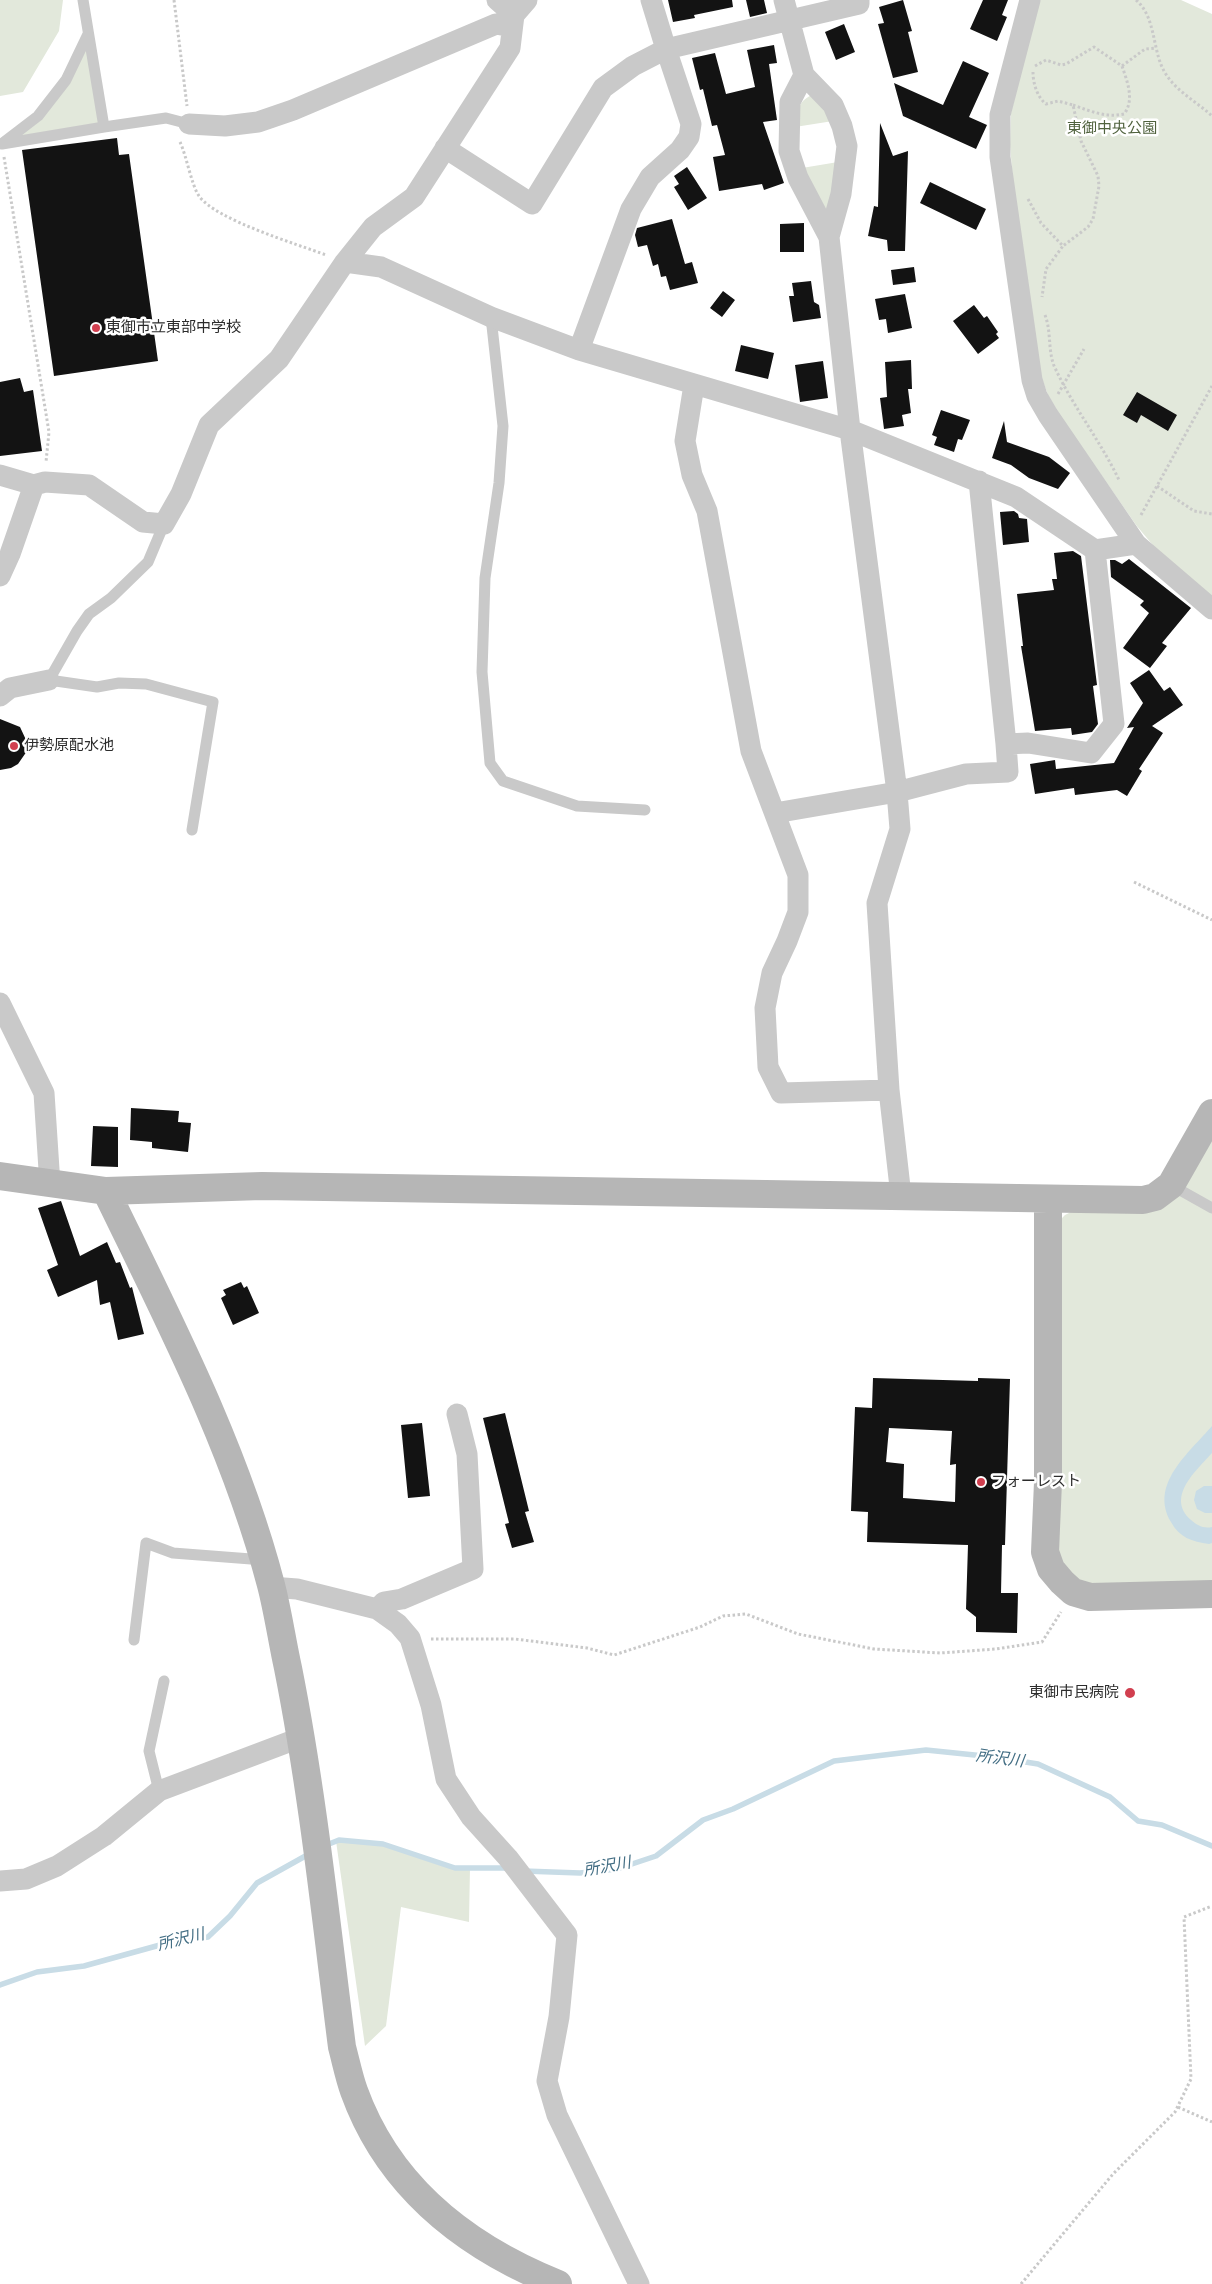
<!DOCTYPE html>
<meta charset="utf-8">
<style>
body{margin:0}
canvas{display:block;background:#fff}
</style>
<canvas width="1212" height="2284"></canvas>
<script>
const ctx = document.querySelector('canvas').getContext('2d');
ctx.lineJoin = 'round';
function paint(path, color) { ctx.fillStyle = color; ctx.fill(path, 'evenodd'); }
function strokePath(path, color, width, dash) { ctx.strokeStyle = color; ctx.lineWidth = width; ctx.lineCap = dash ? 'butt' : 'round'; ctx.setLineDash(dash || []); ctx.stroke(path); }
function drawText(font, color, halo, rows, align = 'center') {
  ctx.font = font + ' Karla,"Noto Sans JP",sans-serif'; ctx.lineWidth = 5; ctx.setLineDash([]); ctx.textBaseline = 'middle'; ctx.strokeStyle = halo; ctx.fillStyle = color; for (const [text, x, y, turn = 0] of rows) {
    ctx.save(); ctx.translate(x, y); ctx.rotate((+turn || 0) * Math.PI / 180); ctx.textAlign = isNaN(turn) ? turn : align; if (halo) ctx.strokeText(text, 0, 0); ctx.fillText(text, 0, 0); ctx.restore();
  }
}
const green = new Path2D(`
 M0 0H63L59 31 23 92 0 96Z
 M1039 0H1181L1212 14V597L1162 556 1136 525 1061 417 1048 395 1041 376 1013 182 1010 145 1011 113Z
 M88 34 104 127 2 144 38 116Z
 M812 95 833 121 795 127C797 112 797 102 812 95Z
 M838 162 827 214 802 168Z
 M1212 1129V1585L1105 1588 1078 1581 1054 1551 1058 1222 1065 1215 1075 1210H1138Z
 M336 1841 383 1844 455 1868 470 1867 469 1922 401 1907 386 2026 365 2046Z`);
const water = new Path2D(`
 M1212 1426V1453C1197 1470 1165 1497 1191 1520 1197 1525 1203 1529 1212 1527V1543L1209 1544C1192 1542 1179 1537 1171 1522 1149 1484 1189 1453 1212 1426Z
 M1204 1486H1212V1513H1205L1197 1509 1194 1500 1196 1491Z`);
const stream = new Path2D(`
 M324 1846 339 1840 383 1844 455 1868H507
 M524 1871 580 1873 617 1869 656 1856 703 1820 733 1809 834 1761 926 1750 994 1757 1038 1764 1110 1797 1138 1821 1162 1825 1212 1846
 M0 1985 37 1972 84 1966 160 1945 208 1937 230 1916 257 1883 309 1854`);
const building = new Path2D(`
 M668 0H732L733 7 694 15 695 18 673 22Z
 M746 0H764L767 13 750 17Z
 M903 0 912 31 908 32 918 72 893 78 878 24 884 23 879 7Z
 M983 0H1008L1002 15 1007 17 997 41 970 29Z
 M844 24 855 52 836 60 825 32Z
 M774 45 777 63 769 64 777 120 763 122 784 183 764 190 762 184 719 191 713 157 725 155 717 125 712 126 703 89 700 90 692 58 715 53 726 94 755 87 747 50Z
 M963 61 989 73 969 117 987 125 976 149 903 116 894 83 943 105Z
 M880 123 893 156 908 151 905 251H888L887 240 868 236 874 206 878 207Z
 M117 138 119 155 129 154 158 361 54 376 22 150Z
 M687 167 707 198 688 210 674 187 679 184 674 176Z
 M930 182 986 209 976 230 920 203Z
 M672 219 685 264 692 262 698 283 670 290 666 276 661 277 658 264 653 266 647 245 638 247 635 235 637 228Z
 M804 223V252H780V224Z
 M914 267 916 282 893 285 891 270Z
 M811 281 814 302 819 305 821 318 793 322 789 296H794L792 283Z
 M723 291 735 300 722 317 710 308Z
 M905 294 912 328 888 333 886 319 879 320 875 299Z
 M974 305 984 318 987 316 998 332 996 334 999 338 978 354 953 321Z
 M741 345 774 353 768 379 735 371Z
 M911 360 912 389H908L911 413 902 415 904 426 884 429 880 398 887 397 885 362Z
 M823 361 828 398 800 402 795 365Z
 M20 378 24 392 33 390 42 451 0 456V382Z
 M1137 392 1177 415 1168 431 1141 415 1137 423 1123 415Z
 M941 410 970 420 962 440 958 439 954 452 934 445 937 437 932 435Z
 M1004 421 1007 442 1049 457 1070 473 1058 489 1029 478 1011 465 992 458Z
 M1014 511 1018 514 1019 518 1027 519 1029 542 1003 545 1000 512Z
 M1073 551 1081 556 1097 685 1093 686 1098 724 1092 732 1072 735 1071 728 1035 731 1021 646H1023L1017 594 1054 590 1052 579H1057L1054 553Z
 M1129 559 1191 608 1162 643 1167 646 1150 668 1123 648 1149 613 1140 605 1144 601 1111 577 1110 560H1115L1122 564Z
 M1149 670 1164 691 1170 687 1183 705 1152 726 1163 733 1139 769 1142 771 1127 796 1117 790 1075 795 1074 788 1035 794 1030 764 1055 760 1056 769 1114 763 1134 727 1127 728 1143 703 1130 683Z
 M0 719 20 727 27 742V751L18 764 11 768 0 770Z
 M131 1108 179 1111 178 1122 191 1123 188 1152 152 1148V1142L130 1140Z
 M93 1126 118 1127V1167L91 1166Z
 M61 1201 80 1256 107 1242 116 1263 120 1262 130 1288 132 1287 144 1334 118 1340 110 1302 100 1305 97 1280 58 1297 47 1270 58 1265 38 1208Z
 M241 1282 244 1288 247 1286 259 1313 233 1325 221 1298 226 1295 223 1290Z
 M873 1378 978 1381V1378L1010 1379 1005 1545H1002L1001 1593H1018L1017 1633 976 1632V1617L966 1609 968 1545 867 1542 868 1512 851 1511 855 1407 872 1408ZM889 1428 952 1431 950 1465 956 1464 955 1502 903 1498 904 1464 886 1462Z
 M505 1413 529 1511 525 1512 534 1542 512 1548 505 1524 509 1523 483 1418Z
 M422 1423 430 1496 408 1498 401 1425Z`);
const path = new Path2D(`
 M174 0 187 106
 M1136 0C1156 17 1152 49 1164 71 1175 91 1196 101 1212 116
 M1035 66 1046 60 1061 65 1066 64 1094 47 1122 66 1145 49 1156 48
 M1033 72C1033 83 1037 97 1046 104L1058 101 1073 105 1081 141 1098 176 1099 186 1093 219 1088 227 1063 246
 M1073 105C1090 111 1106 118 1124 114 1135 100 1127 81 1122 66
 M180 142C187 157 191 184 199 196 216 220 297 244 326 255
 M4 157 49 432 46 462
 M1028 199 1041 223 1063 246 1046 269 1042 297
 M1045 315C1052 333 1047 353 1056 370 1074 408 1101 442 1119 480
 M1058 394 1084 349
 M1157 486 1194 511 1212 514
 M1141 515 1212 386
 M1134 882 1212 920
 M431 1639H515L587 1648 614 1655 700 1627 723 1616 746 1614 798 1634 874 1649 940 1653 996 1649 1042 1642 1061 1612
 M1178 2107 1212 2122
 M1021 2284 1113 2174 1175 2112 1191 2079 1184 1917 1212 1906`);
const lane = new Path2D(`
 M104 127 166 118 189 124
 M3 143 38 116 66 80 88 34
 M2 144 104 127 83 0
 M491 317 503 426 499 483 485 578 482 672 490 763 503 781 577 806 645 810
 M164 524 148 562 111 598 89 614 77 631 49 680 97 687 119 683 146 684 213 702 192 830
 M1171 1185 1212 1208
 M134 1640 146 1543 173 1553 264 1560
 M159 1791 149 1751 164 1681`);
const street = new Path2D(`
 M497 0 514 15
 M651 0 666 49 859 4V0
 M784 0 804 75 833 105 842 126 847 146 841 194 829 237 850 430 897 792 966 774 1008 772 1006 744
 M1030 0 1000 115V157L1032 380 1037 396 1048 415 1136 544 1212 609
 M804 75 790 102 789 151 798 178 829 237
 M189 124 225 126 258 122 293 110 496 24 512 27
 M445 148 532 204 603 88 633 66 666 49 691 124 689 137 680 150 650 177 631 209 579 350
 M345 262 381 267 491 317 579 350 850 430 1016 497 1095 550 1136 544
 M694 385 685 441 692 475 707 511 751 751 798 875V912L787 941 772 973 765 1008 768 1067 781 1093 889 1090
 M0 475 34 485 45 482 89 485 143 522 164 524 181 494 209 425 279 359 345 262 373 227 414 197 510 48 514 15 527 0
 M979 481 1006 744 1028 743 1091 753 1114 724 1095 550
 M0 576 10 554 34 485
 M0 696 10 688 49 680
 M775 813 897 792 900 829 877 903 889 1090 901 1196
 M0 1003 44 1093 50 1185
 M271 1587 297 1589 377 1609 398 1624 410 1638 431 1705 446 1779 471 1817 508 1858 567 1935 559 2017 547 2081 557 2115 639 2284
 M377 1609 384 1602 402 1599 473 1569 467 1454 457 1414
 M0 1881 26 1879 57 1866 104 1836 159 1791 302 1737`);
const secondary = new Path2D(`
 M0 1176 106 1191 262 1186 1143 1200 1155 1197 1171 1185 1212 1113
 M106 1191C168 1319 235 1447 271 1585 278 1612 282 1641 288 1668 313 1794 326 1921 342 2047 346 2062 349 2077 354 2091 389 2188 466 2247 558 2284
 M1048 1200V1482L1045 1552 1051 1569 1062 1582 1073 1592 1090 1597 1212 1594`);
const markers = [
 [96,328,5,"#d13f4f"],
 [14,746,5,"#d13f4f"],
 [981,1482,5,"#d13f4f"],
 [1130,1693,6,"#d13f4f"]
];
const parkNames = [
 ["東御中央公園",1112,129]
];
const poiNames = [
 ["東御市立東部中学校",106,328],
 ["伊勢原配水池",24,746],
 ["フォーレスト",991,1482],
 ["東御市民病院",1119,1693,"right"]
];
const waterNames = [
 ["所沢川",1000,1759,7],
 ["所沢川",607,1867,-10],
 ["所沢川",181,1940,-14]
];
paint(green, '#e2e8db');
paint(water, '#c8dce6');
strokePath(stream, '#c8dce6', 5.5);
paint(building, '#131313');
strokePath(path, '#c9c9c9', 3, [2.5, 2.5]);
strokePath(lane, '#c9c9c9', 11);
strokePath(street, '#c9c9c9', 21);
strokePath(secondary, '#b6b6b6', 28);
for (const [x, y, r, color] of markers) { const dot = new Path2D(); dot.arc(x, y, r, 0, 2 * Math.PI); ctx.fillStyle = color; ctx.fill(dot); strokePath(dot, '#fff', 2); }
drawText('15px', '#50623e', '#fff', parkNames);
drawText('15px', '#2c2c2c', '#fff', poiNames, 'left');
drawText('italic 16px', '#436e84', '#fff', waterNames);
</script>
